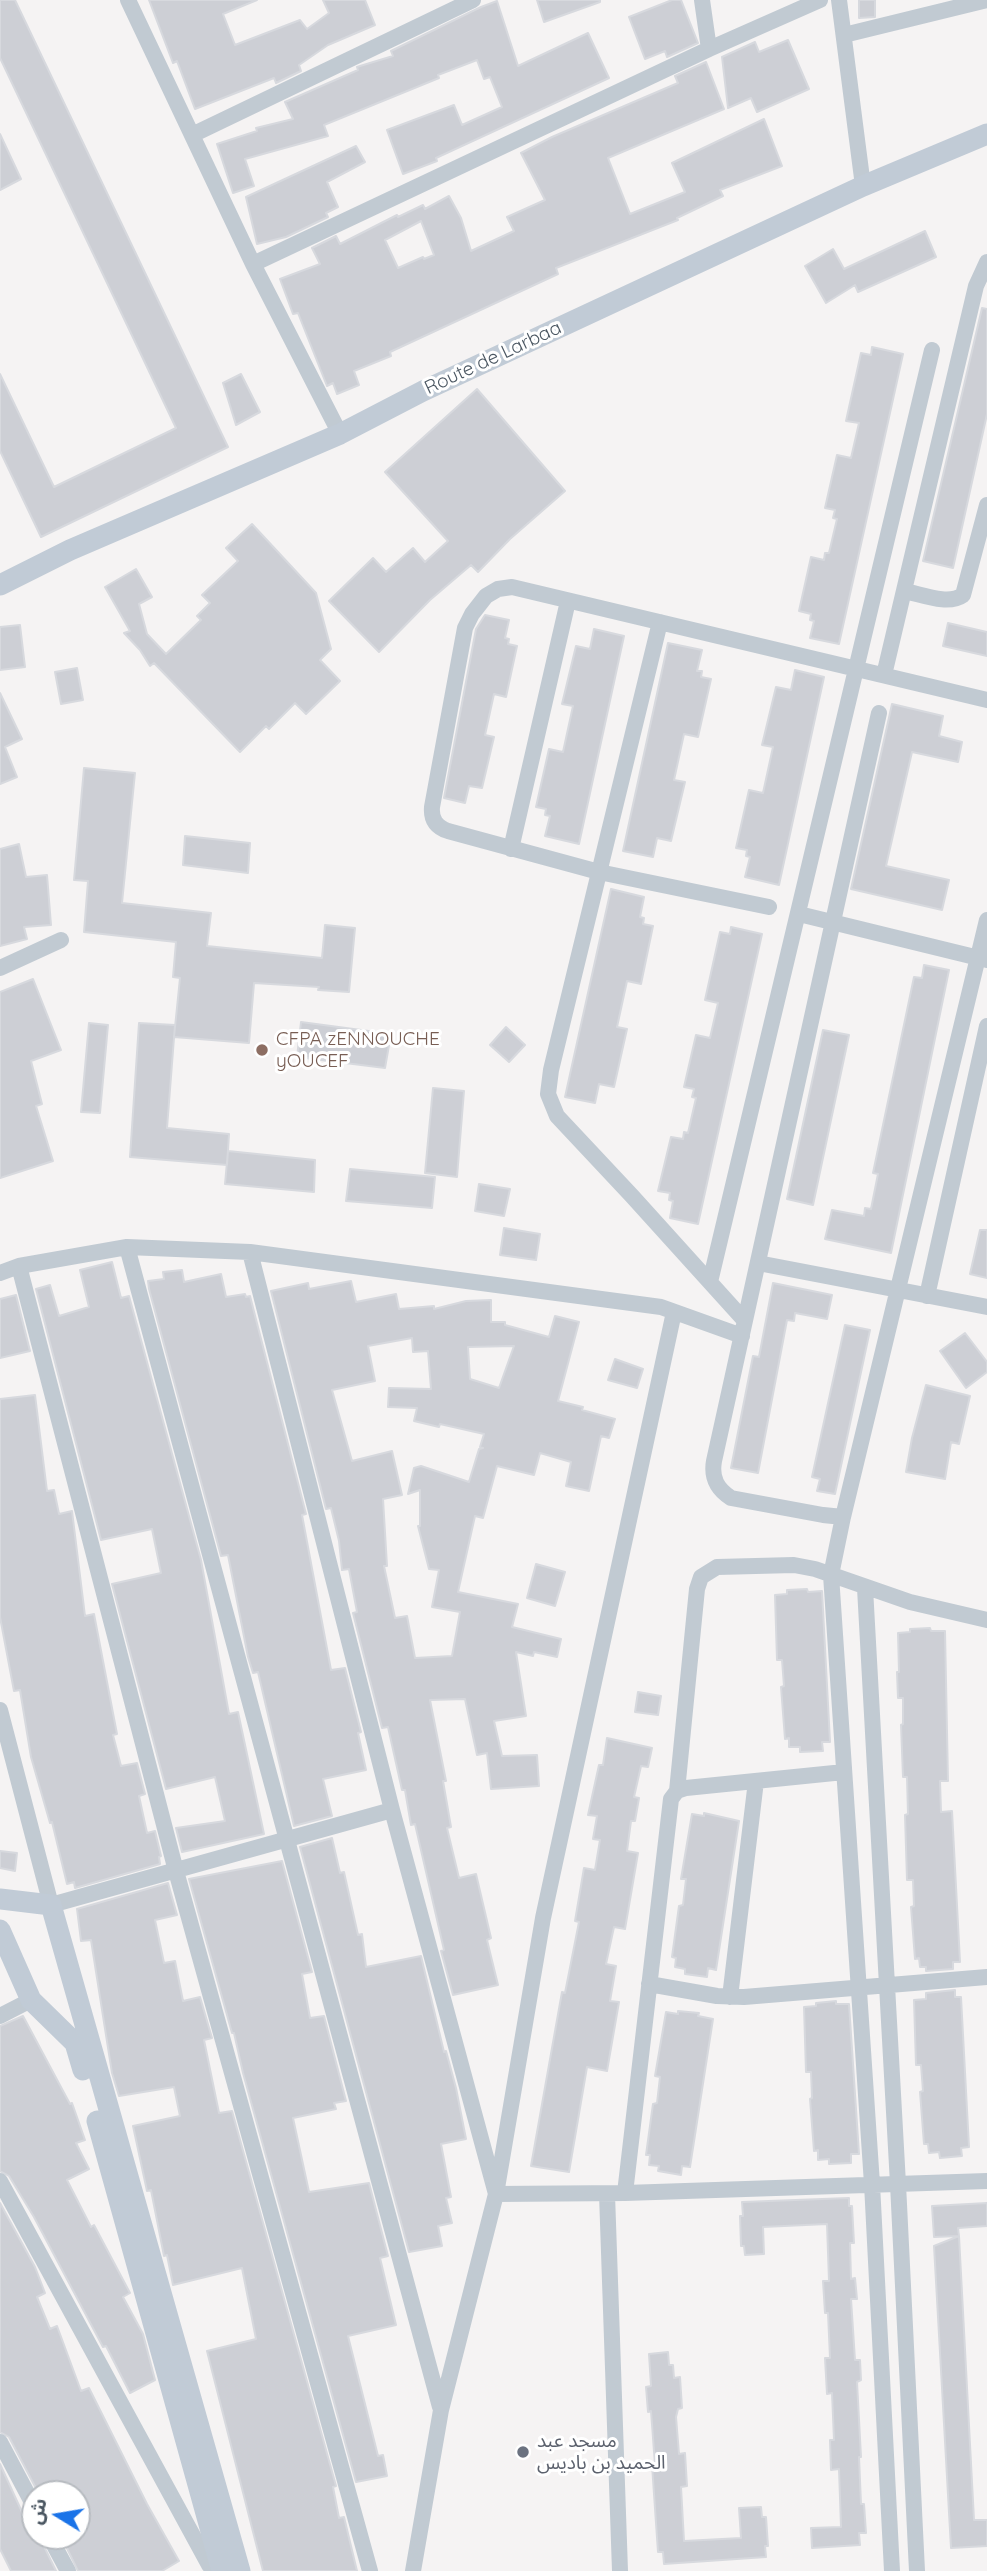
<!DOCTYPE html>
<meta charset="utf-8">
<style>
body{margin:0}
#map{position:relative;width:987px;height:2571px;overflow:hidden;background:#f5f3f3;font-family:Quicksand,"Noto Sans Arabic",sans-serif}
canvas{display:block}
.north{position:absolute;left:21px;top:2480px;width:70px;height:70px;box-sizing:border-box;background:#fff;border:2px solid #b7bbc0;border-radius:50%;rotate:281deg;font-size:19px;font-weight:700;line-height:28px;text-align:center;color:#4a5661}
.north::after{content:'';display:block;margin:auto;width:24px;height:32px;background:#1a73e8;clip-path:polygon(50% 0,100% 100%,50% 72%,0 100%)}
</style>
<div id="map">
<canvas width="987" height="2571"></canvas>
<div class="north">ش</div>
</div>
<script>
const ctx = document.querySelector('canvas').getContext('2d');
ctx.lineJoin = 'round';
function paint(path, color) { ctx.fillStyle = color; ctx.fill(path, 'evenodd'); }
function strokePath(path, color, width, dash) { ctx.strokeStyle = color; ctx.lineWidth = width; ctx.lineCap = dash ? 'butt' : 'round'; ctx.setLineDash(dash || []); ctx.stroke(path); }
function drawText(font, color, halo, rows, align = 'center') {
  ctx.font = font + ' Quicksand,"Noto Sans Arabic",sans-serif'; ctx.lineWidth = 6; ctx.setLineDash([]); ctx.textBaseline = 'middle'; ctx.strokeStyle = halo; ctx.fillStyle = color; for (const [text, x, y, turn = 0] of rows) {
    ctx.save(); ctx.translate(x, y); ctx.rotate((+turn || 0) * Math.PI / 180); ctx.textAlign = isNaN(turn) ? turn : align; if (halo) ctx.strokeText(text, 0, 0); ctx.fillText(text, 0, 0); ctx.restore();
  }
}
const building = new Path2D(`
 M0 0H15L228 447 41 537 0 451V374L54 487 176 428 0 58Z
 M149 0H257L223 14 235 45 300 20 307 29 329 13 323 0H365L375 25 328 45 299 65 301 71 276 83 274 78 195 109 177 61 173 63Z
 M537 0H600V2L544 22Z
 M672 0H681L698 43 667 57 665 51 645 59 629 17Z
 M859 0H875V17L859 18Z
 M497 1 518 66 588 33 609 78 436 158 437 161 403 174 387 130 454 105 462 125 502 107 490 77 484 79 477 60 438 75 439 78 324 125 328 136 245 159 254 186 233 193 217 144 257 131 256 128 293 119 285 102 358 70 357 67 360 66 393 56 391 51 481 7Z
 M788 40 809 89 757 112 751 98 728 108 722 57 755 42 759 52Z
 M706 62 724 109 608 158 630 214 685 192 672 163 764 119 782 166 720 190 723 196 677 218 678 220 556 268 558 274 390 352 391 356 354 371 359 385 337 394 333 383 327 386 298 313 293 314 280 279 320 264 312 248 336 236 340 244 397 215 398 217 423 205 425 209 449 196 461 218 471 251 514 231 507 217 545 200 521 153 552 137 678 83 675 76ZM421 221 434 255 424 259 423 257 398 268 385 240Z
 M0 134 21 179 0 190Z
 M356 146 365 162 327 182 338 207 326 213 328 217 286 237 257 244 246 197Z
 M925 231 936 257 858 292 855 285 826 303 805 266 833 249 844 269Z
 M982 308 987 309V414L953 568 923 561Z
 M872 347 903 354 839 644 810 638 814 621 810 620 811 614 799 611 811 557 824 560 825 553H829L837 519 833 518 835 510 825 508 837 455 851 458 859 423 846 421 861 353 871 355Z
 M241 374 260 412 236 425 223 383Z
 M477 389 565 491 510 539 478 572 471 565 430 600 379 652 329 601 373 558 386 572 413 548 425 562 448 541 385 472Z
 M252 524 316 593 331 649 320 660 340 681 306 714 295 703 269 729 266 726 240 752 154 663 150 666 140 650 124 633 130 631 105 587 136 569 152 597 139 604 147 634 166 654 201 620 197 616 210 603 202 595 238 561 226 548Z
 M485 615 509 620 505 638 509 639 508 644 517 646 506 697 494 694 485 735 494 737 482 788 469 786 465 803 444 798 476 629Z
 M948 623 987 632V656L943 646Z
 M20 625 25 667 0 670V627Z
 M594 629 624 636 579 844 545 836 550 816 545 815 546 809 536 807 549 749 563 752 573 706 562 704 576 646 590 649Z
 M668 643 702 650 697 671H702L701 677 711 679 698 737 684 734 674 780 685 782 671 841 657 838 653 857 623 851Z
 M77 668 83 700 61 704 55 672Z
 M795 670 824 677 779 885 745 877 750 857 746 856 747 850 736 848 749 790 763 793 773 747 762 745 776 687 791 690Z
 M0 693 22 739 5 747 17 777 0 784Z
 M892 704 943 716 939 736 962 742 958 762 912 752 886 866 949 880 942 910 851 889Z
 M84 768 135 773 122 903 211 913 207 946 322 958 325 925 355 928 349 992 318 990 319 987 254 983 249 1043 174 1037 180 978 173 977 176 942 84 932 88 881 74 880Z
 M185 836 250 843 248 873 183 865Z
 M19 844 26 877 47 875 51 925 24 927 27 939 0 946V849Z
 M611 889 644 897 640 917 644 918 643 924 653 926 641 984 627 981 617 1027 627 1029 614 1087 599 1084 595 1103 565 1097Z
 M731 927 762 934 698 1224 670 1218 673 1201 669 1200 670 1193 658 1191 671 1137 683 1139 684 1132 688 1133 696 1098 692 1097 694 1089 684 1087 696 1035 710 1038 718 1003 705 1000 720 932 730 934Z
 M924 965 949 970 891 1253 825 1239 832 1210 864 1216 865 1208 871 1209 878 1174 873 1173 914 977 922 978Z
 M33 979 61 1050 31 1061 42 1104 36 1106 53 1161 0 1178V992Z
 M301 1022 391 1034 385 1068 297 1057Z
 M89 1023 108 1025 100 1113 81 1112Z
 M139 1023 175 1025 167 1128 229 1134 227 1165 130 1157Z
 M506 1027 525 1045 509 1062 490 1045Z
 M823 1030 849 1035 813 1205 787 1199Z
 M433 1088 464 1091 457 1177 425 1173Z
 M228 1151 315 1160 314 1192 225 1184Z
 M350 1169 435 1177 432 1208 346 1201Z
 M479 1184 510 1189 504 1216 475 1211Z
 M504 1228 540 1234 536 1260 500 1255Z
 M980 1230H987V1278L970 1274Z
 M112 1262 121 1298 129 1296 201 1560 229 1714 238 1712 264 1834 182 1852 176 1828 225 1821 215 1777 166 1789 112 1584 161 1573 152 1529 101 1540 36 1289 50 1285 59 1316 89 1307 80 1270Z
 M182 1270 184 1282 221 1274 226 1297 245 1294 246 1297 250 1296 306 1514 302 1515 331 1670 345 1668 361 1732 358 1733 366 1770 323 1779 332 1816 294 1826 258 1672 253 1673 248 1657 228 1555 221 1556 149 1289 148 1281 164 1279 163 1272Z
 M351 1281 356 1302 396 1294 399 1309 434 1306V1309L466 1301 491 1300V1322H505V1325L549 1337 555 1316 579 1322 558 1401 583 1407 582 1410 615 1419 609 1438 601 1436 589 1491 566 1486 571 1462 540 1453 534 1475 497 1466 483 1518 475 1516 458 1592 518 1604 512 1627 561 1639 557 1657 534 1652 533 1656 516 1652 526 1716 494 1721 502 1756 537 1755 539 1786 491 1789 487 1753 477 1755 465 1699 430 1700 446 1781H443L451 1827 447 1828 459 1878 476 1874 491 1938 487 1940 498 1985 453 1995 441 1951 444 1950 415 1824 411 1825 405 1790H402L388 1727 382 1728 353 1613 357 1612 349 1569 342 1570 339 1541 331 1508 326 1509 271 1291 308 1283 309 1289ZM412 1338 413 1352 428 1351 431 1389 389 1388 388 1407 417 1408 414 1421 439 1427 440 1424 484 1434 480 1447 483 1448 479 1449 469 1482 421 1466 414 1468 408 1494 420 1490V1526H418L429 1569 439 1570 432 1607 460 1612 452 1656 415 1658 407 1616 395 1618 384 1566H387L383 1499 402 1495 392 1451 352 1461 332 1390 375 1381 368 1346ZM514 1346 499 1388 470 1379 468 1347Z
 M773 1283 832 1295 827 1319 795 1313 794 1321 787 1320 758 1473 731 1468 753 1356 759 1357Z
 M16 1295 30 1351 0 1358V1299Z
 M845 1325 870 1330 835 1494 817 1491 820 1479 812 1477Z
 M965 1333 987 1362V1372L966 1388 940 1351Z
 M615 1359 643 1369 637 1388 608 1380Z
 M926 1385 970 1396 959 1444 951 1442 945 1479 906 1472 912 1438Z
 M35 1395 47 1491 54 1490 59 1514 72 1511 85 1616 94 1614 117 1734 113 1735 121 1766 137 1763 145 1794 139 1796 147 1833 155 1831 161 1856 159 1857 160 1864 75 1888 74 1882 67 1884 52 1822 50 1823 31 1757 20 1690 14 1691 0 1617V1399Z
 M536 1564 565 1572 555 1606 527 1598Z
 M807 1589 808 1592 822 1591 830 1742H822L823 1751 800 1752V1747H789V1738L785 1739 781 1687 784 1686 782 1660H777L775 1595 787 1594V1590Z
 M930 1628 931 1631H945L948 1781H940L941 1812 952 1811 960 1962H953V1969L926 1971V1967H920L919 1958 915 1959 911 1907 914 1906 913 1880H907L905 1815 908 1814 907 1777H903L901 1725 903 1724V1698H898L897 1672H899L898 1633 910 1632V1629Z
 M638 1692 661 1696 658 1715 635 1712Z
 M607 1738 652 1748 648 1767 641 1766 634 1797 639 1798 635 1821H631L627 1851 638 1853 625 1929 614 1927 606 1964 616 1966 610 2001 619 2002 607 2071 587 2067 569 2172 531 2166 562 1992 565 1993 579 1922 575 1921 584 1868 595 1870 600 1840 593 1839 597 1816 588 1815 599 1765H603Z
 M704 1813 739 1821 716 1970 708 1968 707 1977 685 1974V1969L675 1967 676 1958 672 1957 679 1906 683 1905 686 1879H681L692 1814 704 1816Z
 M332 1838 340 1873 344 1872 358 1935 362 1934 366 1967 421 1956 444 2052 446 2051 456 2088 466 2139 441 2144 451 2197 446 2198 452 2223 438 2226 442 2246 409 2252 300 1847Z
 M0 1851 17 1853 15 1871 0 1868Z
 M282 1861 312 1972 302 1974 310 2018 324 2016 346 2101 334 2103 336 2109 293 2118 309 2192 369 2183 388 2256 380 2258 396 2325 348 2336 378 2456 383 2455 387 2476 356 2482 243 2073 234 2033H232L189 1879Z
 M168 1883 177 1915 155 1920 164 1963 175 1961 183 2001 200 1997 212 2038 204 2040 219 2113 232 2111 336 2486 333 2487 339 2518 344 2517 357 2571H263L207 2351 256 2339 242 2268 173 2285 167 2255 164 2256 151 2190 147 2191 133 2126 180 2116 174 2087 119 2096 112 2073 91 1940 81 1941 77 1909Z
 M955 1990V1997H961L969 2147 961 2148 962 2156 940 2158 939 2152 929 2153 928 2144H924L920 2092 923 2091 921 2065H916L914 2000 926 1999V1993Z
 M836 2001V2004H849L859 2154H851V2163L829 2164V2159L818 2160V2150L814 2151 810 2099 812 2098 811 2072H806L804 2007 816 2006V2003Z
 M678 2011 699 2013 698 2016 713 2019 690 2167 682 2166 681 2175 658 2171 659 2166 649 2165 650 2155H646L653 2104 657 2103 660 2077 655 2076 666 2012 678 2014Z
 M23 2016 70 2104 72 2103 85 2140 76 2143 89 2169 67 2180 91 2227 94 2225 130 2293 123 2297 143 2334 155 2380 130 2393 106 2346 103 2347 34 2217 9 2176 0 2171V2026Z
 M849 2198V2206H852L854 2243H850L851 2279 855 2278 857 2299H851L855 2360H860L861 2380 857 2382 861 2457H859L861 2504H864L866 2533H859L860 2545 812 2548 811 2528 841 2527 839 2469 831 2470 830 2440H834L832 2393 827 2394 825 2358H830L828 2313H825L823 2281H829L827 2224 763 2227 764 2254 745 2255 744 2246H741L740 2216H743L742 2202Z
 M0 2203 35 2267 45 2293 37 2297 50 2329 57 2326 81 2391 89 2388 147 2504 179 2561 162 2571H78L61 2536H77V2494H39L9 2437 0 2432Z
 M987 2203V2226L958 2228 959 2236 934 2237 932 2206Z
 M959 2236 974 2520H987V2546L951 2548 934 2246Z
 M668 2352 669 2365H673L674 2378 680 2377 682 2408 678 2409 676 2417 679 2454 685 2453 687 2486 681 2487 684 2541 741 2538 739 2508 761 2507 762 2517H766L768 2546H765L766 2557 664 2564 663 2552H658L652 2465H655L651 2411 648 2412 646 2387 651 2386 649 2354Z
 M0 2464 33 2536H39L56 2571H11L0 2549Z`);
const street = new Path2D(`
 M128 0 253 264 340 434
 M702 0 709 49
 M839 0 863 186
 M844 35 987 0
 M192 135 473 0
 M253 264 709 49 820 0
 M904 591C921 594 948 606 963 595L987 505
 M660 622 551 1070 548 1094 557 1116 632 1196 745 1321
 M884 675 976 286 987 262
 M879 713 714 1461C711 1478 717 1489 731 1498L823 1515 843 1517 987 920
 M511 849 568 601
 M769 907 599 872 448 831C436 827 431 819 432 807L465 628 472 614 486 596 498 589 512 587 987 700
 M799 914 987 960
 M0 968 61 940
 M127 1247 440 2407
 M250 1252 392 1810 496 2194 441 2410 413 2571
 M758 1263 987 1307
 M19 1266 176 1871 370 2571
 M0 1273 19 1266 127 1247 250 1252 661 1307 742 1336
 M710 1282 932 350
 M927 1296 987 1026
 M674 1312 543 1918 496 2194 625 2193 987 2181
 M843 1517 831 1575 872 2184 892 2571
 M865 1588 898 2184 917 2571
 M0 1710 51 1905 392 1810
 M677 1791 697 1589 701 1577 717 1567 794 1565 815 1569 910 1602 987 1620
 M649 1984 717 1996 744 1997 987 1977
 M730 1997 756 1781
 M0 2016 31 2000
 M0 2181 209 2565
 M625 2193 671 1799 677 1791 686 1788 844 1772
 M607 2194 620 2571
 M0 2442 35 2508
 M49 2536 68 2571`);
const secondary = new Path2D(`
 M0 585 70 550 340 434 423 391 863 186 987 134
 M0 1899 51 1905
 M51 1905 240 2571
 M0 1930 31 2000 75 2043 83 2070
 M97 2121 222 2571`);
const markers = [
 [262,1050,7,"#8d6e63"],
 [523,2452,7,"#6b7280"]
];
const streetNames = [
 ["Route de Larbaa",493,358,-25]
];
const educationNames = [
 ["CFPA zENNOUCHE",276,1039],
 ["yOUCEF",276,1061]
];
const worshipNames = [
 ["مسجد عبد",537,2441],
 ["الحميد بن باديس",537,2463]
];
paint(building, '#cdcfd5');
strokePath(building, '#d7d9de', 2);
strokePath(street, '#c1cad2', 16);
strokePath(secondary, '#c1cbd6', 21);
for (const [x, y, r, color] of markers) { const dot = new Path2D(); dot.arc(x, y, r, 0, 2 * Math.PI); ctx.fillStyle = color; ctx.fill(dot); strokePath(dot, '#fff', 2.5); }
drawText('19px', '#4a5661', '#fff', streetNames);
drawText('19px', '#785e54', '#fff', educationNames, 'left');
drawText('19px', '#5b616d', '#fff', worshipNames, 'left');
</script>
